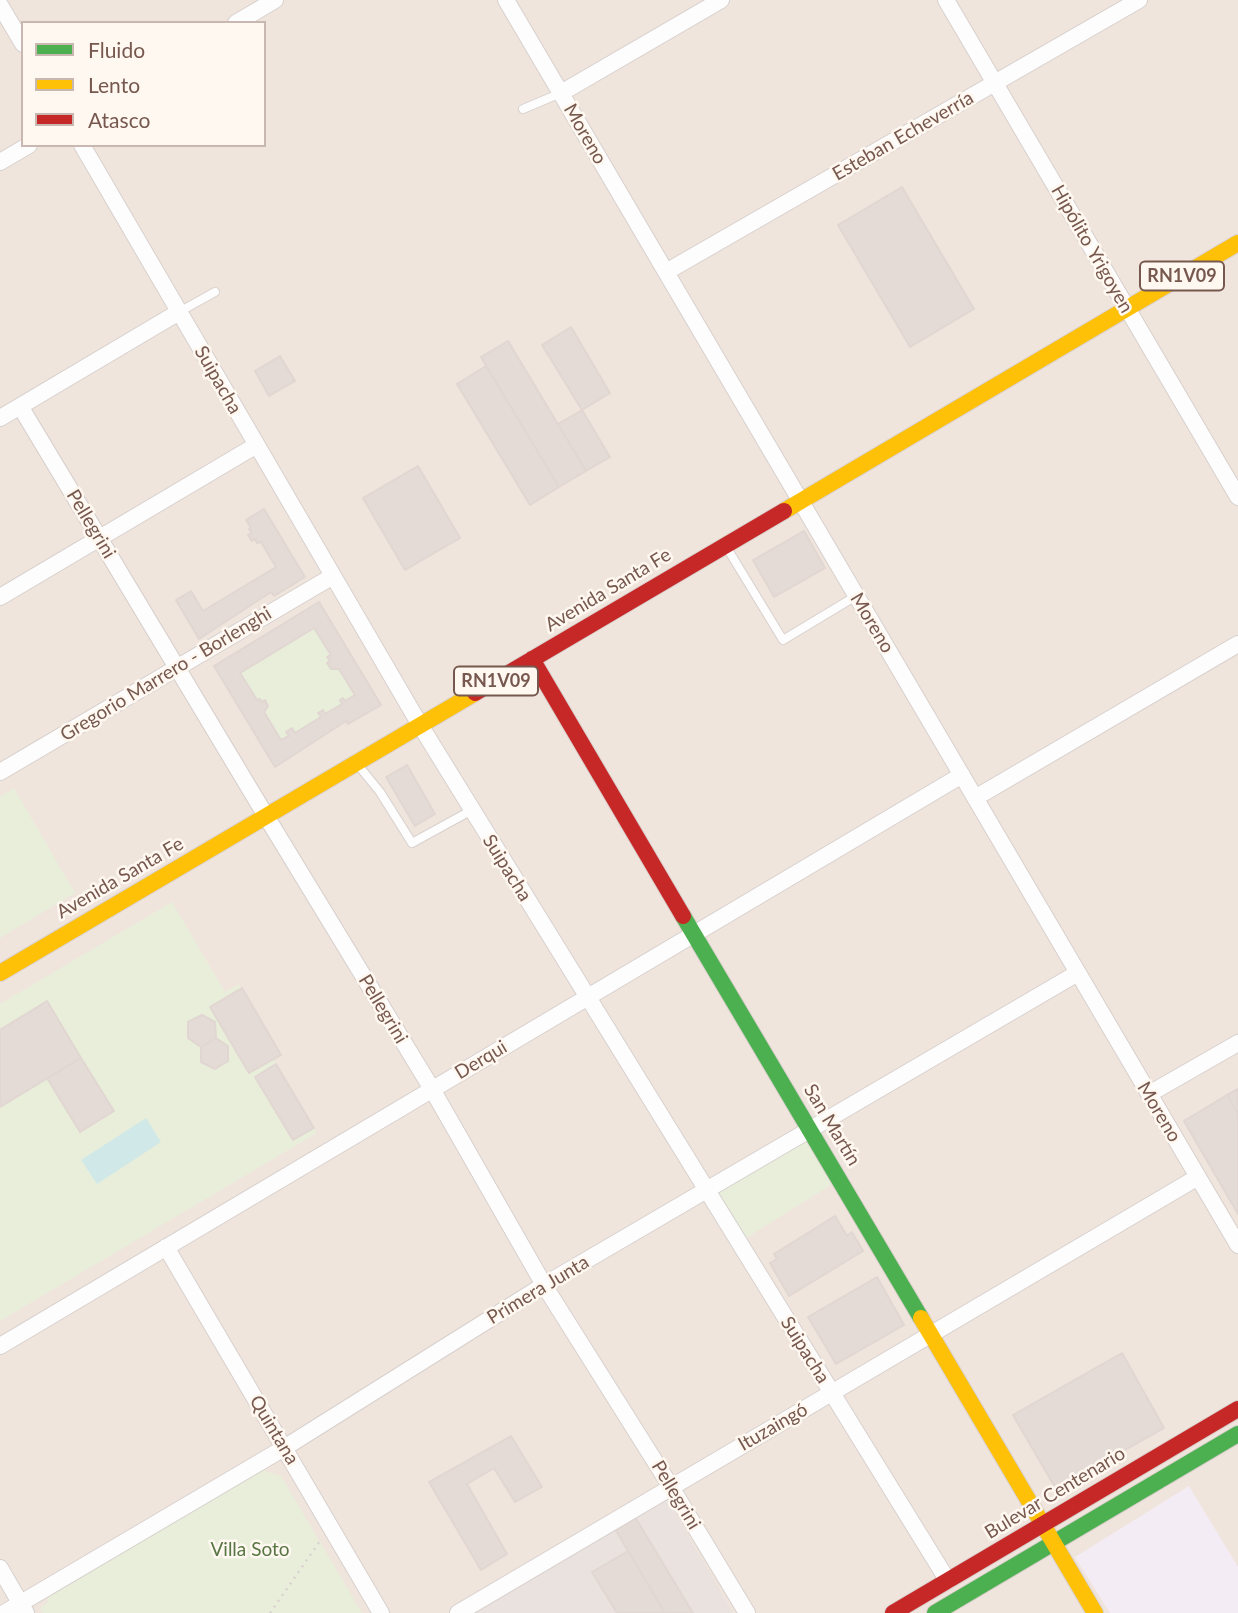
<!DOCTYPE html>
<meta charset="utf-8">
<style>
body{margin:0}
#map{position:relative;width:1238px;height:1613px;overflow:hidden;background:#f8f3ef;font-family:Lato,sans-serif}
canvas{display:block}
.legend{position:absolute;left:21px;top:21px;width:245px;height:126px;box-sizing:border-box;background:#fef8f1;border:2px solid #c8b8b0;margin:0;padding:9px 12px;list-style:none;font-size:21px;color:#77584e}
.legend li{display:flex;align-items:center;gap:14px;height:35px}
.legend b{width:35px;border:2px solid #c8b8b0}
</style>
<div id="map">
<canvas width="1238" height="1613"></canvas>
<ul class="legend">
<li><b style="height:9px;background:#4caf50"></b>Fluido</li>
<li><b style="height:9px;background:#ffc107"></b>Lento</li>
<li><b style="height:9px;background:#c62828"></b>Atasco</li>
</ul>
</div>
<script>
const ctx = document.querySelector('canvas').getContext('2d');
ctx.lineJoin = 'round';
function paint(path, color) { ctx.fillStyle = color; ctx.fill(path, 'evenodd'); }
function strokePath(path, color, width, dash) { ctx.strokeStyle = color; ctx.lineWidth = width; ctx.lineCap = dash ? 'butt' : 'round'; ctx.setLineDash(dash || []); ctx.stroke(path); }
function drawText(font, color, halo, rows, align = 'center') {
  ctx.font = font + ' Lato,sans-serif'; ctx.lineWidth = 5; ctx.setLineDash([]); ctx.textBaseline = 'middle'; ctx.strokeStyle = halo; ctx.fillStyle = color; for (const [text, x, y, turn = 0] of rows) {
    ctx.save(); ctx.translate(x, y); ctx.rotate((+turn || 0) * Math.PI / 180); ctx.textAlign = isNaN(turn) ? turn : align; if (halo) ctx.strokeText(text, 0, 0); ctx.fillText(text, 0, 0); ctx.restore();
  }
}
const residential = new Path2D(`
 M0 0H1238V1613H0ZM23 23H264V145H23Z`);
const industrial = new Path2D(`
 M667 1499 733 1613H473Z`);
const education = new Path2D(`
 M1189 1486 1238 1567V1613H1110L1075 1557Z`);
const green = new Path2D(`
 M314 628 331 655 327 657 330 661 327 663 331 669H339L355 695 345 701 343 698 340 700 342 704 325 714 323 710 318 713 321 717 295 733 292 728 286 731 289 736 281 740 264 712 268 706 265 701 257 700 240 673Z
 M14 788 75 893 0 938V797Z
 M172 902 225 992 239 984 281 1055 274 1060 317 1133 0 1321V1004Z
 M810 1130 839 1180 738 1243 706 1191Z
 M261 1470 281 1476 362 1613H43L40 1608 47 1603 48 1597Z`);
const water = new Path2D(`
 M146 1118 161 1142 97 1184 81 1160Z`);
const building = new Path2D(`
 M902 187 974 309 910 347 838 225Z
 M571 327 610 393 582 410 542 345Z
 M508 341 586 471 559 487 481 357Z
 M280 356 295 381 269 396 255 371Z
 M486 366 559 487 530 505 457 384Z
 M582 410 610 457 586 471 558 424Z
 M418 466 460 538 405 570 363 498Z
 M264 509 305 577 274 596 271 592 199 639 176 600 191 591 203 611 276 567 261 542 257 543 255 539 252 541 248 535 252 533 249 529 251 528 246 520Z
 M804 531 825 568 774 597 753 560Z
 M319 602 381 705 348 724 346 721 275 767 214 666ZM314 628 331 655 327 657 330 661 327 663 331 669H339L355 695 345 701 343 698 340 700 342 704 325 714 323 710 318 713 321 717 295 733 292 728 286 732 289 736 281 740 264 712 268 706 265 700 262 702 260 699 257 700 240 673Z
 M407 765 435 814 415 826 386 777Z
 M242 988 281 1055 249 1073 210 1007Z
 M47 1001 81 1058 0 1107V1030Z
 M202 1015 215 1022 216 1038 201 1047 188 1038V1022Z
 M216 1038 228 1046V1061L215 1069 201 1062V1047Z
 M81 1058 114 1111 80 1132 47 1078Z
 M276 1064 314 1128 293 1140 255 1077Z
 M1238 1089V1114L1227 1095Z
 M1227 1095 1238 1114V1214L1184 1121Z
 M835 1216 847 1236 852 1232 863 1251 789 1296 770 1263 777 1259 774 1254Z
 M877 1277 904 1325 836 1364 808 1317Z
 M1122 1353 1164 1428 1056 1489 1013 1415Z
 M511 1436 542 1487 515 1502 494 1468 467 1484 507 1554 481 1570 429 1482Z
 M635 1517 693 1613H665L615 1529Z
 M628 1551 665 1613H617L592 1572Z`);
const path = new Path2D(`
 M270 1613 320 1541`);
const lane = new Path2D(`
 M523 109 561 93
 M179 312 215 292
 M727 548 783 640 856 596
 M358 765 380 792 412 843 472 810`);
const street = new Path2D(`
 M506 0 1238 1245
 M946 0 1238 497
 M0 5 23 44
 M236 23 275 0
 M561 93 721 0
 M82 145 420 725 948 1581
 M0 162 29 145
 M666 272 1139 0
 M20 406 266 816 432 1089 544 1285 671 1487 747 1613
 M0 418 179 312
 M0 597 255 446
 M0 772 333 576
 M975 798 1238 644
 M1149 1094 1238 1043
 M166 1247 381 1613
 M0 1346 962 775
 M0 1568 26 1613
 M4 1613 284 1448 544 1285 1076 974
 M458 1613 1198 1177`);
const fast = new Path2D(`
 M683 916 921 1318
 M935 1613 1238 1434`);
const slow = new Path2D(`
 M784 511 1238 243
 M0 973 475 693
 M921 1318 1095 1613`);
const jam = new Path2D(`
 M532 659 683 916
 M475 693 784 511
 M893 1613 1238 1409`);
const shields = [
 [1182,276,84],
 [496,681,84]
];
const shieldNames = [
 ["RN1V09",1182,276],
 ["RN1V09",496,681]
];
const streetNames = [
 ["Moreno",585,134,60],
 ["Esteban Echeverría",903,136,-30],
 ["Hipólito Yrigoyen",1092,249,60],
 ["Suipacha",218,380,60],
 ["Pellegrini",91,524,59],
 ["Avenida Santa Fe",608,590,-31],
 ["Moreno",872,623,59],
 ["Gregorio Marrero - Borlenghi",166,674,-31],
 ["Suipacha",507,868,58],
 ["Avenida Santa Fe",120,878,-30],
 ["Pellegrini",383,1009,59],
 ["Derqui",481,1060,-31],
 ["Moreno",1159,1112,59],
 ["San Martín",832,1125,59],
 ["Primera Junta",538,1290,-31],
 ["Suipacha",805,1350,58],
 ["Ituzaingó",773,1427,-30],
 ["Quintana",274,1430,59],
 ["Bulevar Centenario",1055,1493,-31],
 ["Pellegrini",676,1495,59]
];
const parkNames = [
 ["Villa Soto",250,1550]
];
paint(residential, '#f0e5dd');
paint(industrial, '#eae2de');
paint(education, '#f4ecf4');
paint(green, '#e8eeda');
paint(water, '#d0e9e8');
paint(building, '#e4dbd6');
strokePath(building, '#e1d6d1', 2);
strokePath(lane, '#d7d0cd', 10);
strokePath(street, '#d7d0cd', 18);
strokePath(fast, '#d8cfcb', 18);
strokePath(slow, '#d8cfcb', 18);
strokePath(jam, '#d8cfcb', 18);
strokePath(path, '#dad2d0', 2.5, [2, 5]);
strokePath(lane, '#fefdfd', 8);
strokePath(street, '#fefdfd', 16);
strokePath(fast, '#4caf50', 16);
strokePath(slow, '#ffc107', 16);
strokePath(jam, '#c62828', 16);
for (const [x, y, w] of shields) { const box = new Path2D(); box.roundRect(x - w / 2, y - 14.5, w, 29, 5); ctx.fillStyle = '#fef8f1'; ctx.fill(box); strokePath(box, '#77584e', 2); }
drawText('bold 18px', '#77584e', null, shieldNames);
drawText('19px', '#77584e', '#fef8f1', streetNames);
drawText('19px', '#587643', '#fef8f1', parkNames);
</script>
